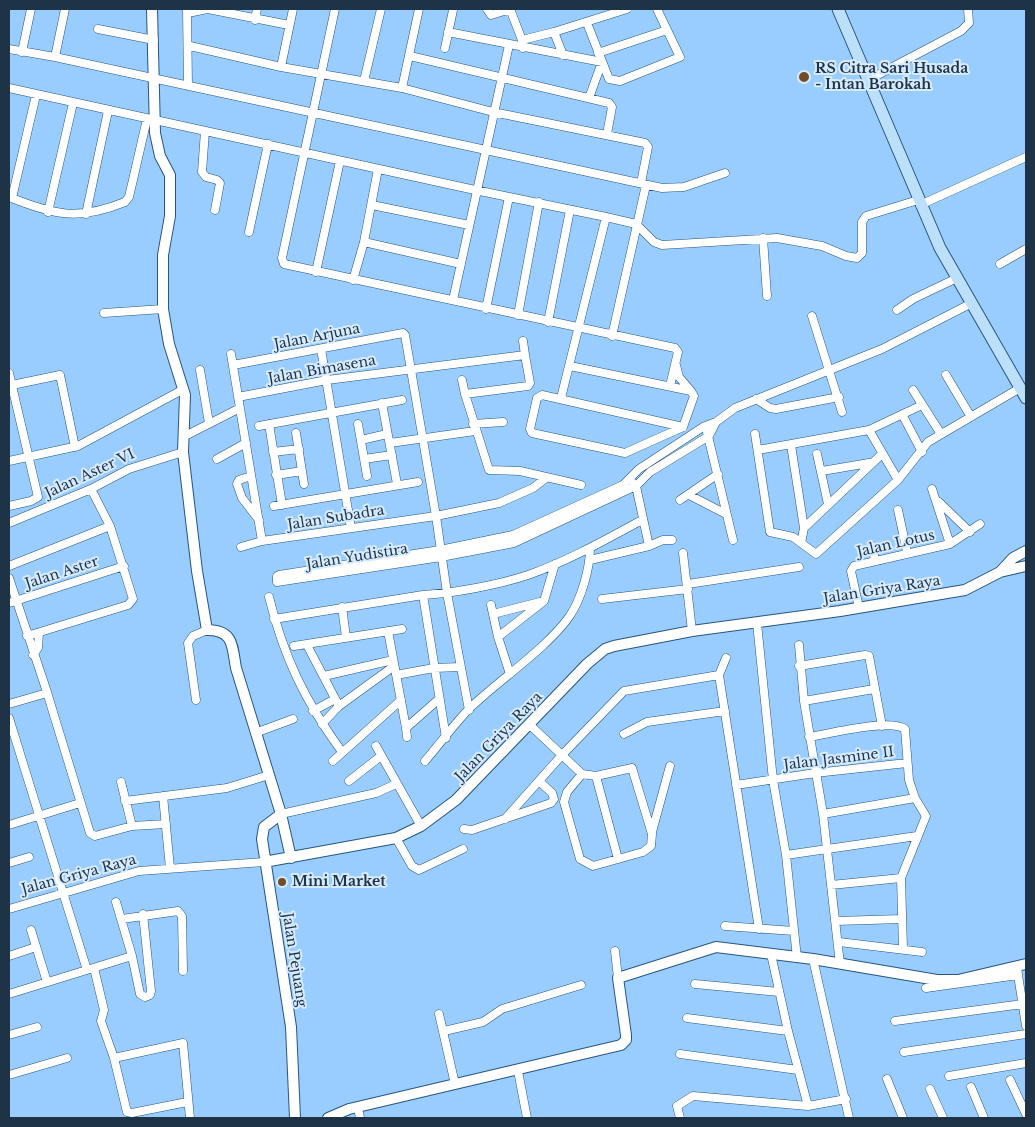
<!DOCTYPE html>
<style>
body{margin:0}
#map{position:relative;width:1035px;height:1127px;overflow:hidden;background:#9acdff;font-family:"Libre Baskerville",serif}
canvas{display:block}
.frame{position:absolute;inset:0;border:10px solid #1e3346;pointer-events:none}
</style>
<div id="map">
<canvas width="1035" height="1127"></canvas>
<div class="frame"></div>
</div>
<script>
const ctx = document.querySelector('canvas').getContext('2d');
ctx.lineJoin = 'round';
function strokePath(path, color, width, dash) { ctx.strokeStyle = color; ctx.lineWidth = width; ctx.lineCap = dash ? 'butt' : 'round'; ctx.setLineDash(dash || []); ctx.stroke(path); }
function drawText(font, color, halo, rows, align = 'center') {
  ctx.font = font + ' "Libre Baskerville",serif'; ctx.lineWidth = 4; ctx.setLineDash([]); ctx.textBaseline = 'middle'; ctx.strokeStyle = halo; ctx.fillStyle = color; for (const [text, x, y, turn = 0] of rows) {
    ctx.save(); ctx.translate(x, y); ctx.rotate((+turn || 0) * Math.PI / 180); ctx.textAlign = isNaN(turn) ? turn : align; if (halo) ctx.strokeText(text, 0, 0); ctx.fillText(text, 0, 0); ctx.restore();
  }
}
const minor = new Path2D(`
 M187 9 188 86
 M208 9 289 25
 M335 9 282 258 284 264 675 348 678 352 670 386
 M487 9 491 15 511 9
 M510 9 522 40
 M188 13 207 9
 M255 20 257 9
 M587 23 609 79 620 81 680 57 657 9
 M98 29 154 40
 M448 32 602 62 589 98
 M190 46 281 67 402 88 493 112 645 143 648 147 641 183
 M445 48 453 10
 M523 48 522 40 554 32
 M9 49 55 57 662 188 684 187 725 173
 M22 52 31 9
 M598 53 667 30
 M563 55 554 32 627 9
 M410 56 609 103 612 107 607 134
 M55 57 65 9
 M281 67 293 9
 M868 80 961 31 969 23 968 9
 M364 81 381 9
 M9 88 475 190 606 217 636 224 654 242 662 245 777 238 822 246 846 256 857 258 862 253V222L866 216 918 200
 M402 88 419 9
 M205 131 202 172 206 177 217 180 220 183 215 210
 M9 197C54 215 78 221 125 202L129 197 147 119
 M12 198 36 95
 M372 205 469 225
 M920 205 1026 157
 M48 212 73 103
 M86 214 108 111
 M249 232 268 144
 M763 238 767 296
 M364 242 461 264
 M1000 264 1026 249
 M316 272 340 161
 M353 280 364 242 378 169
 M453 300 509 45
 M486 309 509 197
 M897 310 913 299 957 278
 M104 313 163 309
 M518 315 539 202
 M812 316 842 412
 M548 322 570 210
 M612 336 646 185
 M321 349 351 528
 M231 354 262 541
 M233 365 403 333 405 335 436 516 447 593 469 710
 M676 365 679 377 691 391
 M570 366 691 391 694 396 683 427 625 453 532 433 530 429 537 398 542 395 683 427
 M200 370 209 423
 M9 373 38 497 31 501 9 506
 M946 375 971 417
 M462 380 465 394 528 386 530 383 525 355
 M12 385 60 375 75 447
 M913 390 941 434
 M465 394 489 470 520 471 581 485
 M238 397 327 380 525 355 523 341
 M561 398 606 217
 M756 399 770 408 776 409 839 397
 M382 403 397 484
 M903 416 922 452
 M716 422 709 436 650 472 636 486 514 543 441 557 277 582V576L279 575 440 550 513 535 623 485 639 469 703 427Z
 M716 422 735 408 882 349 972 303
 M269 424 282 505
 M358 424 367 476
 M473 424 503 422
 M259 426 402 400
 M869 430 898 480
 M707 432 733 540
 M296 433 304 484
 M755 434 770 532 793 537 816 554 898 480 928 442 1020 388
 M185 436 240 408
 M361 440 387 434
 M390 443 475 431
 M791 445 804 528
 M758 450 869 430 922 405
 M273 452 299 449
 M817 454 828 504
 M217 459 246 443
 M364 459 392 455
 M9 461 78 446 184 389
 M822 471 869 463
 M276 475 302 471
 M251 476 239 480 237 484 242 498 259 520
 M633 483 636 486 649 546
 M932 489 950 544
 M689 495 726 514
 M680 500 718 474
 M939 502 970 532
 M274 506 418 482
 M898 510 907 552
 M9 523 91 489 129 469 183 452
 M801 543 804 528 882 454
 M872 546 875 560
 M241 547 262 541 436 516 499 503 533 488 546 478
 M683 553 692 631
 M590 560 649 546 663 540H672
 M9 566 110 526
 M9 578 46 689 90 833 95 836 132 826 166 824
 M688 584 799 567
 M423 595 446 738
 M269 597C284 658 305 701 342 752
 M602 599 688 589
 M9 603 124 566
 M491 605 498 637 510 674
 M342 607 346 637
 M859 608 851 571 854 566 950 544 980 524
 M493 614 540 602
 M274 619 423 595C454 593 498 585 528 575 568 561 605 540 642 520
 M757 623 773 780 786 855 797 958
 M388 631 406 728
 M27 636 128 605 133 599 110 526 91 489
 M498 637 544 601 555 564
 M307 645 339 706
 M799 645 804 701 823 814 840 964
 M294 646 402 629
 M33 655 38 648 39 633
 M726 658 719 675 759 929
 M799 666 865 655 869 656 882 726
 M396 675 434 668 460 667
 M324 676 393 660
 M196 700 188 643 193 636 207 630
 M804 701 874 689
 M9 704 47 693
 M313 711 335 699
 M9 718 87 970
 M322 724 339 706 394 666
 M530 725 582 774 596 776 632 768 652 834 651 846 643 852 593 866 580 859 564 802 567 792 582 774
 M255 733 293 719
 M624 734 647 722 725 711
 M407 737 406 728 439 699
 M809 737C828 734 891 718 905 729L909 780 915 798 926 816 901 878 903 949
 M376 746 421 826
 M333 761 401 700
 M425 761C440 744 454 724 470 708 499 680 546 649 569 617 581 600 590 569 590 548
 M596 776 618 859
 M349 781 381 756
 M121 782 132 826
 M736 785 815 773 907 763
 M163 796 170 868
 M125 801 227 788 269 775
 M281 814 376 793 396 784
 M823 814 915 798
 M505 819 562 755 624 691 719 675
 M9 825 80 803
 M464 829 472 830 551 803 554 799 552 793 539 781
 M652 832 670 766
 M396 838 412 866 419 870 463 849
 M786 855 917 836
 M9 863 29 857
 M831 885 901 878
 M116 902 132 956 140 994 145 997 150 995 151 991 143 914
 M9 909 139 871 264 862
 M122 919 178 911 182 916 183 971
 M836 921 902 919
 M725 926 794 931
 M31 930 47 982
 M839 942 922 952
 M615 951 618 978
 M771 954 788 1031 808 1106
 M9 956 36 947
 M813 959 849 1118
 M94 968 104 1010 101 1021 114 1058 127 1112 132 1113 187 1102
 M1018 975 1026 1026
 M695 984 779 992
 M926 988 1018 975 1017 966
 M9 994 132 956
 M439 1014 455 1084
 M687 1018 788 1031
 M895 1021 1023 1004
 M444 1031 483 1022 502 1009 581 985
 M9 1035 37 1027
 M904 1052 1026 1034
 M680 1054 798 1070
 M114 1058 183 1043 190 1118
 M518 1071 527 1118
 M9 1075 67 1058
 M949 1076 1026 1063
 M887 1079 903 1118
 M1010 1080 1026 1114
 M971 1087 984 1118
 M930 1089 943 1118
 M358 1108 360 1118
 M680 1118 677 1106 693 1096 808 1106 846 1099`);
const tertiary = new Path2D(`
 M152 9 155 133 160 156 170 175V216L163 255V309L169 344 185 395 183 452 197 571 207 630C234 630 232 646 236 668L281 814 291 858
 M1000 572 1026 566
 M281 814 264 827 262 839 291 1027 295 1118
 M264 862 396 838 421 826 456 800 587 664 605 649 614 646 692 631 840 611 965 590 1000 572 1013 558 1026 551
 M328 1118 349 1109 621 1045 626 1040V1035L618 978 716 947 813 959 937 980H958L1026 964`);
const secondary = new Path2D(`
 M838 9 940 248 1026 398`);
const markers = [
 [804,77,6,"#704e26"],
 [282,882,5,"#704e26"]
];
const poiNames = [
 ["RS Citra Sari Husada",815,69],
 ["- Intan Barokah",815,85],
 ["Mini Market",292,882]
];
const streetNames = [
 ["Jalan Arjuna",317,337,-11],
 ["Jalan Bimasena",322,370,-10],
 ["Jalan Aster VI",90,474,-25],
 ["Jalan Subadra",336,518,-9],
 ["Jalan Lotus",896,544,-13],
 ["Jalan Yudistira",357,557,-9],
 ["Jalan Aster",62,573,-18],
 ["Jalan Griya Raya",882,590,-9],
 ["Jalan Griya Raya",499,737,-46],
 ["Jalan Jasmine II",839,759,-7],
 ["Jalan Griya Raya",79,875,-15],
 ["Jalan Pejuang",294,960,81]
];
strokePath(minor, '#265681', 9);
strokePath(tertiary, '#265681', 12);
strokePath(secondary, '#265681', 13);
strokePath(minor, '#fff', 8);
strokePath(tertiary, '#fff', 10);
strokePath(secondary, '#bcdffa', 11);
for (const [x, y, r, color] of markers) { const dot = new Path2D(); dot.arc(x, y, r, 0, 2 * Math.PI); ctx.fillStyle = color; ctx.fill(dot); strokePath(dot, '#d6ebff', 2); }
drawText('bold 14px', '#1e3346', '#d6ebff', poiNames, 'left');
drawText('14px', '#1e3346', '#d6ebff', streetNames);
</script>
